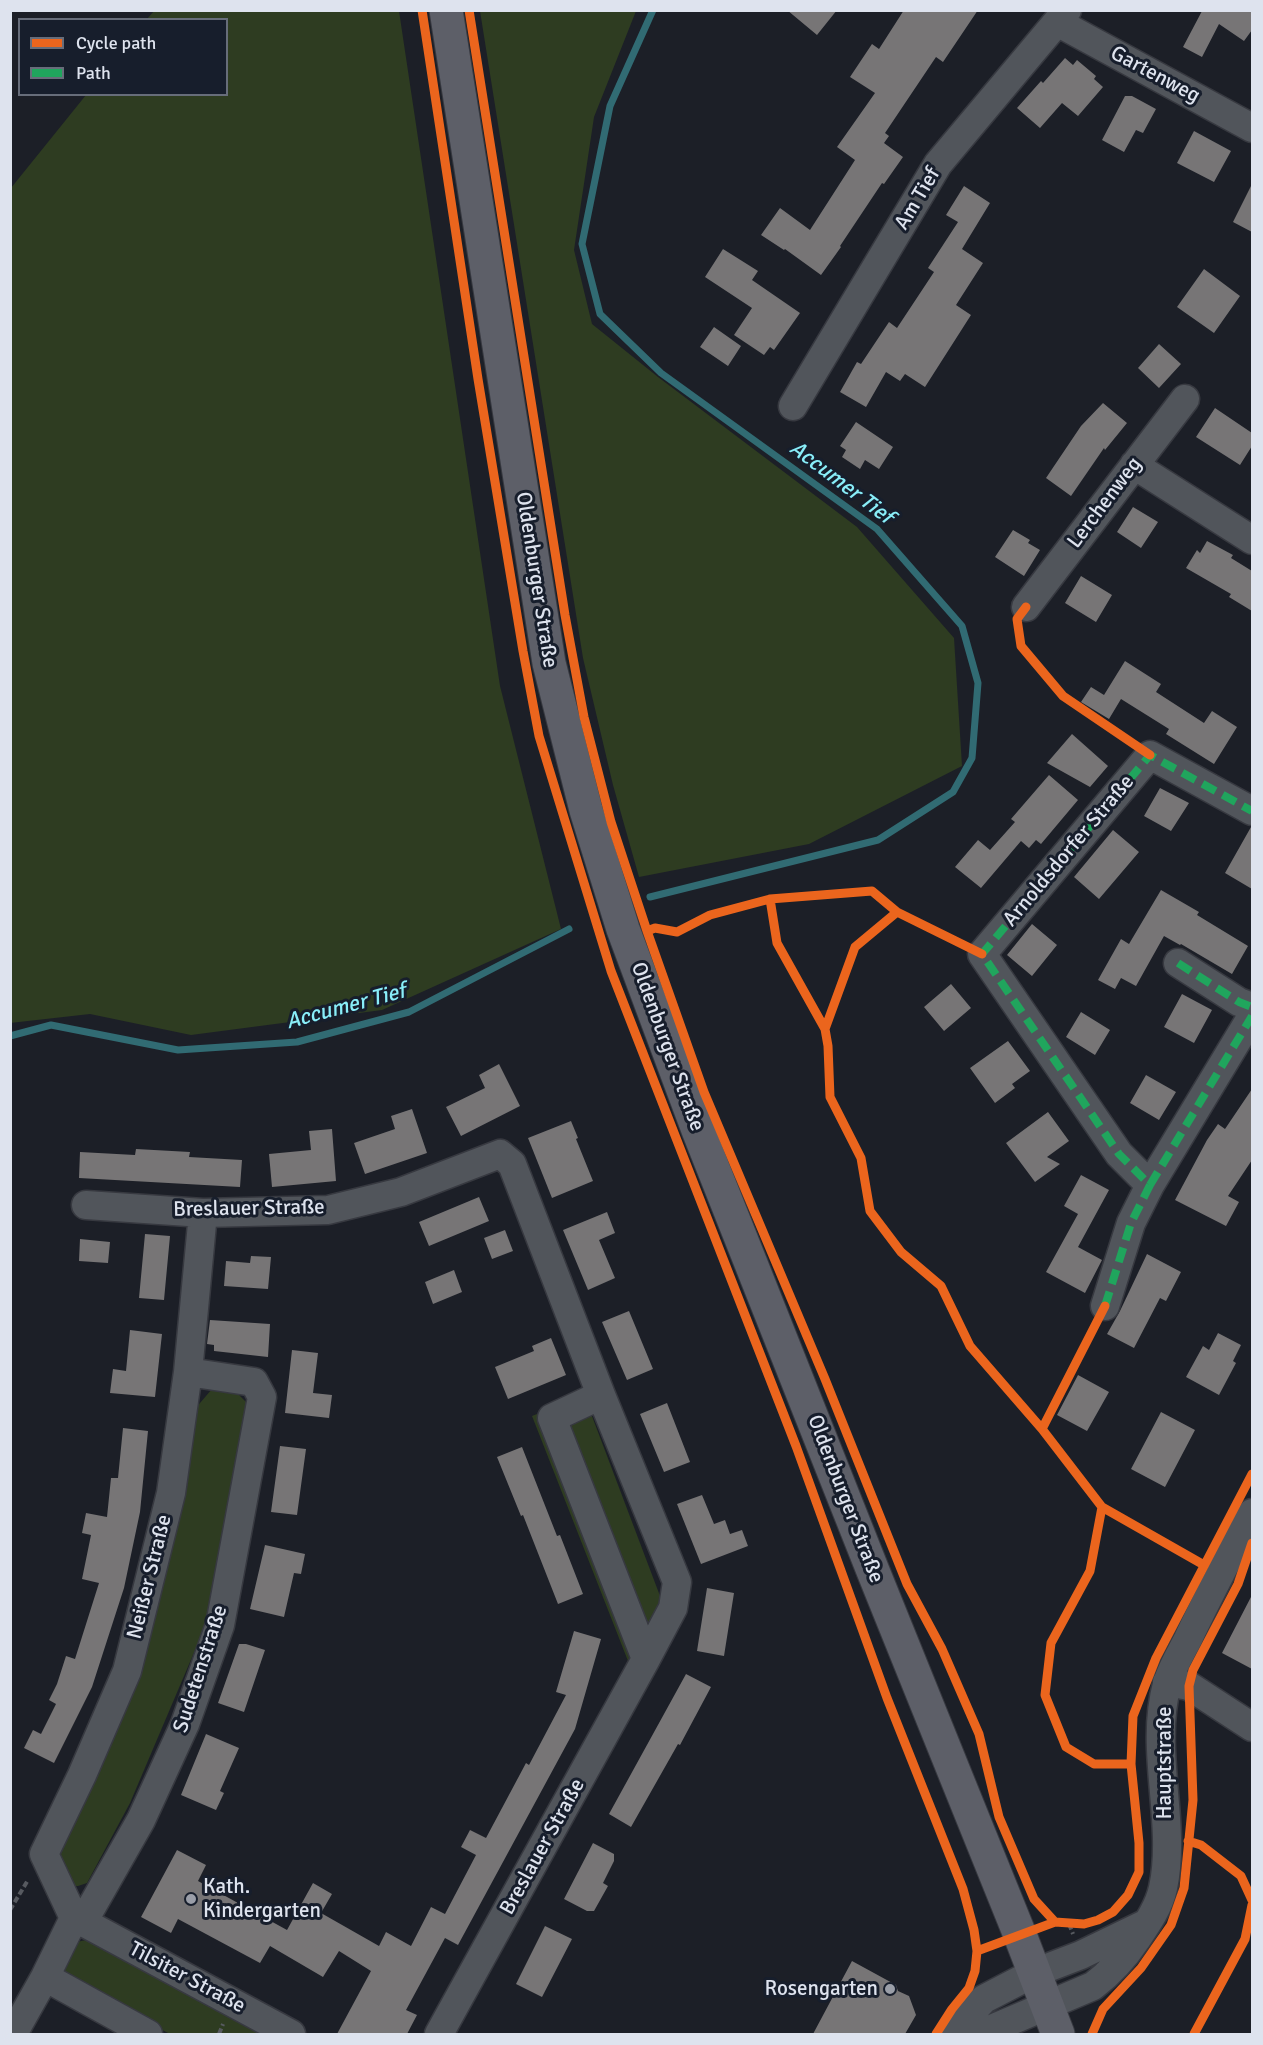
<!DOCTYPE html>
<meta charset="utf-8">
<style>
body{margin:0}
#map{position:relative;width:1263px;height:2045px;overflow:hidden;background:#1c1f27;font-family:Signika,sans-serif}
canvas{display:block}
.frame{position:absolute;inset:0;border:12px solid #dee3ee;pointer-events:none}
.legend{position:absolute;left:18px;top:18px;width:210px;height:78px;box-sizing:border-box;background:#171e2c;border:2px solid #676d7a;margin:0;padding:8px 10px;list-style:none;font-size:18px;color:#dee3ee}
.legend li{display:flex;align-items:center;gap:12px;height:30px}
.legend b{width:30px;border:2px solid #676d7a}
</style>
<div id="map">
<canvas width="1263" height="2045"></canvas>
<div class="frame"></div>
<ul class="legend">
<li><b style="height:8px;background:#eb651d"></b>Cycle path</li>
<li><b style="height:8px;background:#20a55d"></b>Path</li>
</ul>
</div>
<script>
const ctx = document.querySelector('canvas').getContext('2d');
ctx.lineJoin = 'round';
function paint(path, color) { ctx.fillStyle = color; ctx.fill(path, 'evenodd'); }
function strokePath(path, color, width, dash) { ctx.strokeStyle = color; ctx.lineWidth = width; ctx.lineCap = dash ? 'butt' : 'round'; ctx.setLineDash(dash || []); ctx.stroke(path); }
function drawText(font, color, halo, rows, align = 'center') {
  ctx.font = font + ' Signika,sans-serif'; ctx.lineWidth = 6; ctx.setLineDash([]); ctx.textBaseline = 'middle'; ctx.strokeStyle = halo; ctx.fillStyle = color; for (const [text, x, y, turn = 0] of rows) {
    ctx.save(); ctx.translate(x, y); ctx.rotate((+turn || 0) * Math.PI / 180); ctx.textAlign = isNaN(turn) ? turn : align; if (halo) ctx.strokeText(text, 0, 0); ctx.fillText(text, 0, 0); ctx.restore();
  }
}
const green = new Path2D(`
 M154 11H399L500 686 561 929 382 1010 191 1035 90 1014 10 1023 11 188 86 95 226 94V20L147 19Z
 M480 11H636L594 117 574 250 592 324 658 377 857 527 954 638 962 766 809 844 639 877 613 785 583 658Z
 M212 1389 234 1390 250 1406 207 1622 130 1803 87 1883 78 1886H69L61 1869 60 1847 194 1410Z
 M584 1395 671 1625 637 1684 532 1416Z
 M93 1939 272 2034H170L72 1983 62 1971 68 1945 81 1941Z`);
const stream = new Path2D(`
 M650 897 878 840 953 792 972 758 978 683 962 626 877 529 661 373 600 314 582 244 610 106 653 10
 M10 1036 51 1025 178 1050 297 1042 409 1012 569 929`);
const building = new Path2D(`
 M787 10H837L817 35Z
 M904 10H978L943 62 936 57 885 133 889 136 884 143 903 157 884 184 882 183 840 246 841 247 821 275 785 249 784 250 761 235 780 208 810 230 855 160 837 147 875 93 850 77 872 44 879 49Z
 M1201 10H1252V30L1244 41 1219 24 1202 57 1183 47 1202 11Z
 M1065 58 1073 65 1077 60 1096 76 1094 79 1103 87 1078 116 1062 103 1040 128 1017 108 1041 81 1043 83Z
 M1125 96H1132L1156 109 1143 133 1136 130 1124 152 1102 140Z
 M1194 131 1231 151 1214 182 1177 163Z
 M1252 184V232L1233 222Z
 M964 186 990 203 962 249 983 263 956 305 971 315 925 387 905 374 900 381 886 372 866 407 840 392 857 362 861 364 889 322 897 328 934 272 928 268 958 222 946 215Z
 M723 249 758 271 752 280 800 313 774 350 770 347 764 355 734 335 752 308 705 277Z
 M1204 269 1240 296 1214 333 1177 307Z
 M714 327 741 346 728 366 700 347Z
 M1159 344 1181 364 1159 388 1138 368Z
 M1103 403 1127 423 1105 450 1104 448 1071 496 1046 478 1081 426Z
 M1215 408 1252 433V446L1240 465 1196 437Z
 M856 422 893 447 879 469 865 460 860 469 842 457 846 450 840 446Z
 M1133 507 1158 522 1141 548 1117 532Z
 M1013 530 1030 540 1028 543 1040 550 1024 576 995 557Z
 M1207 541 1233 555 1231 558 1252 571V611L1229 597 1231 594 1186 568 1197 550 1200 553Z
 M1081 576 1112 595 1096 622 1065 603Z
 M1125 661 1161 684 1156 692 1204 723 1212 711 1237 727 1214 764 1166 734 1169 729 1121 699 1109 719 1081 702 1091 687 1104 695Z
 M1072 734 1108 766 1090 787 1047 763Z
 M1049 775 1078 800 1041 844 1036 840 1029 848 1021 841 981 888 955 867 978 840 990 850 1015 822 1011 819Z
 M1160 788 1189 803 1171 831 1144 816Z
 M1251 827H1252V889L1225 873Z
 M1113 830 1139 852 1099 899 1074 877Z
 M1161 890 1199 912 1197 915 1248 946 1232 974 1181 944 1180 945 1164 936 1136 986 1121 978 1115 989 1098 980 1121 939 1129 944Z
 M1032 924 1057 945 1032 976 1007 955Z
 M951 984 971 1008 944 1031 924 1007Z
 M1182 994 1212 1010 1194 1043 1164 1027Z
 M1081 1012 1110 1030 1095 1055 1066 1037Z
 M1008 1041 1030 1071 1012 1084 1015 1088 995 1103 970 1068Z
 M499 1064 520 1106 461 1136 446 1107 485 1088 479 1075Z
 M1146 1075 1176 1092 1159 1120 1130 1103Z
 M1252 1089V1160L1228 1196 1239 1202 1226 1226 1175 1200 1207 1140 1218 1124 1225 1129Z
 M412 1109 427 1153 365 1174 354 1143 395 1129 391 1116Z
 M1048 1112 1069 1141 1047 1157 1060 1164 1035 1182 1006 1143Z
 M571 1121 578 1138 576 1139 593 1181 552 1198 528 1138Z
 M332 1129 336 1181 272 1187 269 1154 311 1150 309 1131Z
 M136 1149 190 1152 189 1157 242 1160 240 1187 79 1178 80 1152 135 1155Z
 M1081 1175 1109 1190 1078 1247 1102 1260 1085 1293 1046 1272 1078 1214 1064 1206Z
 M479 1197 489 1221 429 1246 419 1222Z
 M607 1212 615 1233 599 1240 615 1278 588 1290 563 1230Z
 M505 1230 513 1251 492 1259 484 1238Z
 M145 1234 170 1236 164 1300 139 1298Z
 M80 1239 110 1242 108 1263 79 1261Z
 M1147 1254 1181 1272 1166 1301 1160 1298 1134 1348 1107 1334 1120 1311Z
 M251 1256 271 1257 268 1289 224 1286 226 1261 250 1263Z
 M454 1270 462 1292 433 1304 425 1282Z
 M629 1311 653 1369 627 1380 602 1322Z
 M210 1320 270 1324 268 1357 214 1351V1345L207 1344Z
 M130 1330 162 1334 155 1397 110 1393 113 1369 126 1371Z
 M1218 1333 1241 1345 1233 1361 1236 1363 1219 1395 1186 1377 1203 1346 1209 1350Z
 M551 1338 566 1375 508 1399 495 1367 534 1351 532 1346Z
 M292 1350 318 1353 313 1393 332 1395 329 1418 285 1413Z
 M1078 1375 1109 1392 1087 1431 1057 1415Z
 M667 1403 690 1462 664 1472 640 1414Z
 M1161 1412 1195 1430 1165 1487 1131 1469Z
 M123 1428 148 1431 140 1512 124 1588 92 1687 54 1763 24 1748 33 1730 41 1734 56 1704 49 1700 57 1684 66 1656 75 1659 99 1583 82 1579 91 1535 82 1533 86 1513 107 1517 111 1478H118Z
 M280 1446 306 1449 297 1515 271 1512Z
 M522 1447 557 1536 560 1535 583 1594 558 1604 523 1515 521 1516 497 1457Z
 M702 1495 714 1524 725 1520 730 1534 742 1530 748 1546 701 1564 677 1504Z
 M265 1545 305 1554 301 1574 294 1573 284 1617 250 1609Z
 M707 1588 734 1593 724 1656 697 1651Z
 M1252 1595V1669L1222 1653Z
 M574 1631 601 1639 575 1729 458 1945 445 1938 406 2010 417 2015 407 2034H337L371 1971 339 1951 323 1977 270 1946 260 1963 178 1919 171 1933 141 1917 177 1850 206 1865 198 1881 287 1930 313 1883 332 1894 321 1913 379 1946 386 1932 411 1946 431 1907 445 1914 476 1855 461 1847 470 1830 486 1838 526 1763 529 1765 566 1695 556 1692Z
 M239 1644H246L265 1650 244 1712 218 1703Z
 M686 1674 711 1687 680 1745 678 1744 631 1827 609 1814Z
 M206 1734 239 1748 220 1791 224 1793 216 1810 181 1795Z
 M593 1843 614 1854V1861L603 1883 608 1886 594 1911H587L564 1899Z
 M545 1926 572 1939 542 1997 516 1984Z
 M852 1961 896 1985 898 1991 909 1996 916 2015 905 2034H813Z`);
const path = new Path2D(`
 M10 1910 28 1880
 M1069 1924 1073 1934
 M1044 1926 1055 1922
 M974 1975 977 1951 995 1944
 M219 2034 223 2024
 M1092 2034 1099 2020 1102 2008`);
const minor = new Path2D(`
 M1057 22 1252 128
 M793 406 938 164 1067 10
 M1134 465 1252 540
 M1026 607 1185 399
 M1178 963 1239 1002 1252 1007
 M1150 1185 1252 1016
 M86 1205 203 1213 328 1210 401 1192 500 1154 512 1164 601 1395 677 1582 673 1608 646 1659
 M1105 1306 1131 1223 1150 1185 1119 1154 982 954 1150 755 1252 811
 M1167 1682 1189 1686 1252 1727
 M74 1918 44 1854 82 1775 127 1671 171 1493 188 1372 203 1213
 M74 1918 83 1922 141 1820 185 1724 220 1625 262 1397 254 1382 188 1372
 M83 1922 291 2034
 M45 1977 148 2034
 M13 2034 45 1977 74 1918
 M439 2034 646 1659 552 1418 601 1395
 M955 2034 963 2021 984 1999 1034 1973 1081 1955 1145 1924
 M980 2034 1093 1986C1110 1973 1124 1958 1136 1940 1147 1924 1159 1907 1163 1888 1177 1823 1149 1751 1167 1684 1171 1669 1181 1653 1188 1639 1208 1596 1230 1555 1252 1513`);
const major = new Path2D(`
 M446 10 549 663 586 810 623 929 698 1130 873 1571 1020 1935 1058 2034`);
const quiet = new Path2D(`
 M1178 963 1239 1002 1252 1007
 M1150 1185 1252 1016
 M1105 1306 1131 1223 1150 1185 1119 1154 982 954 1150 755 1252 811`);
const cycleway = new Path2D(`
 M422 10 478 379 523 651 539 736 611 971 796 1446 887 1698 963 1889 974 1930 977 1951 975 1971 969 1988 952 2009 936 2034
 M469 10 565 615 584 717 611 822 647 931 704 1092 825 1379 907 1584 942 1649 979 1734 999 1817 1034 1899 1055 1922
 M1026 607 1017 619 1021 646 1063 696 1150 755
 M770 899 777 943 825 1029
 M897 912 855 947 825 1029 828 1046 830 1097 861 1158 870 1211 901 1252 941 1286 970 1346 1042 1429 1102 1507 1204 1565
 M647 931 655 928 677 932 710 915 770 899 872 891 897 912 982 954
 M1042 1429 1105 1306
 M1102 1507 1090 1571 1051 1643 1045 1695 1066 1747 1094 1764H1131
 M1188 1841 1201 1845 1241 1876 1252 1900
 M977 1951 1055 1922 1084 1924 1098 1920 1113 1912 1128 1895 1139 1872V1843L1131 1764 1133 1716 1156 1658 1252 1474
 M1092 2034 1103 2009 1141 1968 1171 1925 1184 1888 1193 1800 1189 1686 1193 1670 1238 1584 1252 1543
 M1194 2034 1245 1939 1252 1905`);
const markers = [
 [191,1899,6,"#9a9ea8"],
 [890,1989,6,"#9a9ea8"]
];
const streetNames = [
 ["Gartenweg",1155,75,28],
 ["Am Tief",918,199,-59],
 ["Lerchenweg",1105,503,-53],
 ["Oldenburger Straße",536,580,81],
 ["Arnoldsdorfer Straße",1069,851,-50],
 ["Oldenburger Straße",667,1047,70],
 ["Breslauer Straße",249,1209,-1],
 ["Oldenburger Straße",845,1499,69],
 ["Neißer Straße",150,1577,-76],
 ["Sudetenstraße",201,1669,-72],
 ["Hauptstraße",1165,1763,-90],
 ["Breslauer Straße",543,1847,-61],
 ["Tilsiter Straße",187,1978,28]
];
const poiNames = [
 ["Kath.",203,1887],
 ["Kindergarten",203,1911],
 ["Rosengarten",878,1989,"right"]
];
const waterNames = [
 ["Accumer Tief",841,483,37],
 ["Accumer Tief",346,1007,-15]
];
paint(green, '#2e3c21');
strokePath(stream, '#316b73', 7);
paint(building, '#777576');
strokePath(minor, '#373940', 31);
strokePath(major, '#373940', 35);
strokePath(path, '#575a60', 4, [6, 3]);
strokePath(minor, '#51555b', 28);
strokePath(major, '#5d5f68', 33);
strokePath(quiet, '#20a55d', 8, [15, 8]);
strokePath(cycleway, '#eb651d', 9);
for (const [x, y, r, color] of markers) { const dot = new Path2D(); dot.arc(x, y, r, 0, 2 * Math.PI); ctx.fillStyle = color; ctx.fill(dot); strokePath(dot, '#171e2c', 2); }
drawText('21px', '#dee3ee', '#171e2c', streetNames);
drawText('21px', '#dee3ee', '#171e2c', poiNames, 'left');
drawText('italic 22px', '#89eef9', '#171e2c', waterNames);
</script>
